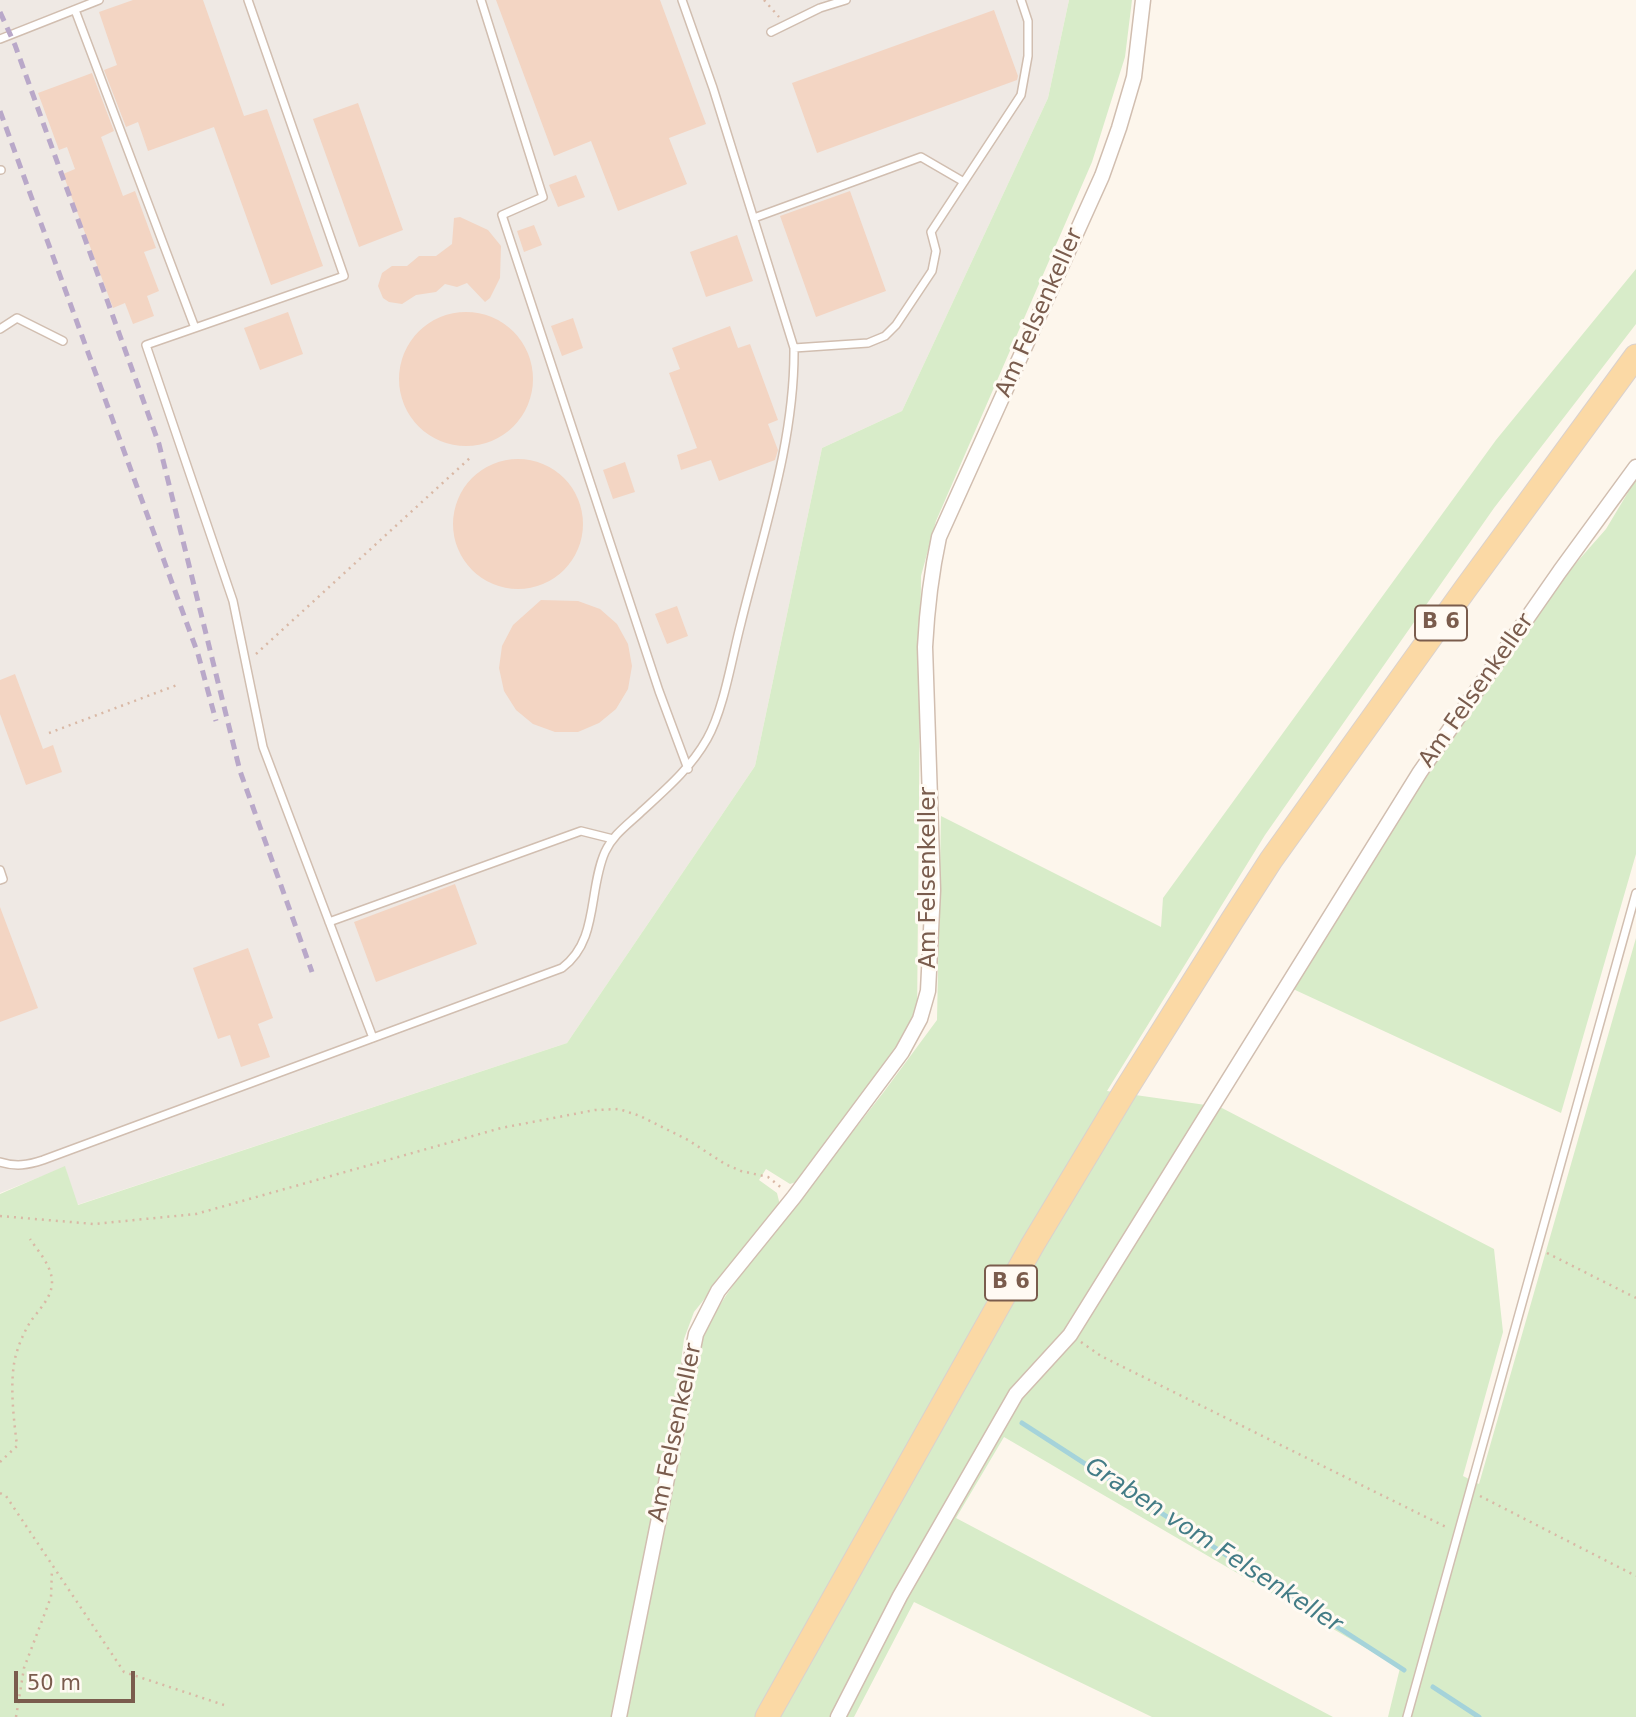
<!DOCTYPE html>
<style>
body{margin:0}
#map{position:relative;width:1636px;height:1717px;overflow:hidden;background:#fdf6ec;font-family:"DejaVu Sans",sans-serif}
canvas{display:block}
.scale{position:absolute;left:14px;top:1671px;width:121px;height:32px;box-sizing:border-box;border:4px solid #7a5c4d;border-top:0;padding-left:9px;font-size:21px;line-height:24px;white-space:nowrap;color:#7a5c4d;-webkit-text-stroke:5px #fffaf3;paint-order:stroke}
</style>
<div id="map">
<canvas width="1636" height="1717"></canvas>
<div class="scale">50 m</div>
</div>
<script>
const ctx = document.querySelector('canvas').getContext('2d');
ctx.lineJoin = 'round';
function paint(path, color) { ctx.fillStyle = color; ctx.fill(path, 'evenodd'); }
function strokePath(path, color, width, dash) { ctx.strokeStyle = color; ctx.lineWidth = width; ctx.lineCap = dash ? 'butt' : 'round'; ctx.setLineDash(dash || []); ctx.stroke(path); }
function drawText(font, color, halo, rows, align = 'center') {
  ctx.font = font + ' "DejaVu Sans",sans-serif'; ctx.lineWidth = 6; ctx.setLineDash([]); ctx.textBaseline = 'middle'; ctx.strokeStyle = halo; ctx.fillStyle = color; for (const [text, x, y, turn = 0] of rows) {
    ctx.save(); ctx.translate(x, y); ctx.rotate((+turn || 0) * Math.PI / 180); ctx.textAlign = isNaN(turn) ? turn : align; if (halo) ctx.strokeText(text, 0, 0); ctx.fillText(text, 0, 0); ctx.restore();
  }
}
const industrial = new Path2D(`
 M0 0H1069L1048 98 902 411 822 448 755 766 567 1043 77 1205 65 1167 0 1193Z`);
const green = new Path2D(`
 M1069 0H1132L1125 57 1092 162 936 521 921 576 917 1019 799 1181 790 1184 766 1169 759 1180 777 1193 780 1205 694 1312 684 1339 675 1408 612 1717H0V1194L65 1166 78 1205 567 1043 755 766 822 448 902 411 1048 98Z
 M1636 269V324L1494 508 1265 835 1107 1091 1220 1107 1494 1249 1503 1332 1463 1476 1479 1484 1636 938V1717H1388L1400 1668 1004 1437 956 1518 1333 1717H1152L914 1602 854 1717H623L696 1356C706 1326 720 1303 739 1277L883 1093 937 1020 941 816 1161 927 1163 898 1496 440Z
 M1636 479V854L1561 1113 1293 989 1418 786 1562 579 1606 529Z`);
const stream = new Path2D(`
 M1022 1423 1404 1670
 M1433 1687 1479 1717`);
const building = new Path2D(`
 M133 0H203L244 116 267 109 323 266 271 285 214 127 148 151 138 122 126 127 104 70 117 65 99 12Z
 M496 0H660L706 124 669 138 687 184 618 211 591 141 554 156Z
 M994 10 1018 76 1017 80 817 153 792 83Z
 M92 73 114 131 101 137 123 196 135 191 156 248 144 252 159 291 147 296 154 316 133 324 125 303 113 308 63 174 75 169 67 147 59 150 38 93Z
 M358 103 403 230 359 247 313 119Z
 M576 175 585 197 558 207 549 185Z
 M850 191 886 291 816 317 780 216Z
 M460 217 488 230 501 246 500 278 490 298 485 302 467 283 457 287 445 284 436 292 416 295 402 304 389 302 383 298 378 286 382 273 392 266H407L419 256H436L452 244 454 218Z
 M534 225 542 245 524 252 517 231Z
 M737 235 753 281 706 297 690 252Z
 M288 312 303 354 260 370 244 328Z
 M399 379a67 67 0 1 1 134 0a67 67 0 1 1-134 0Z
 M573 318 583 348 562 356 551 326Z
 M730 326 738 348 750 344 778 420 768 424 778 450 775 460 719 481 711 460 681 470 677 455 697 448 669 373 680 369 672 348Z
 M453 524a65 65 0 1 1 130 0a65 65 0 1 1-130 0Z
 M625 462 635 492 613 499 603 470Z
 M541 600 578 601 600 609 617 624 628 644 632 666 628 689 616 709 599 723 578 732H555L533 724 516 710 504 691 499 668 502 646 513 625Z
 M677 606 688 636 667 644 655 614Z
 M15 674 43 749 53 745 62 772 26 785 0 714V680Z
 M455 884 477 944 376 982 354 922Z
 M0 907 38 1008 0 1022Z
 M248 948 273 1018 258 1024 270 1057 241 1067 230 1035 218 1039 193 968Z`);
const path = new Path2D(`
 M764 0 779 17
 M256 654 471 457
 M49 733 177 685
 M0 1216 94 1224 196 1214 501 1128 595 1110 619 1109 640 1116 688 1140 725 1164 741 1171 768 1177 783 1189
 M1547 1253 1636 1298
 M1081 1342 1101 1356 1446 1527
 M0 1462 17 1446C14 1420 10 1390 14 1364 16 1351 22 1336 29 1324 37 1311 52 1299 52 1282 52 1266 38 1251 30 1239
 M0 1493 6 1496 124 1672 224 1705
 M1480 1496 1636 1576
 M16 1717 24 1668 51 1597 52 1569`);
const lane = new Path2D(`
 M481 0 543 197 502 215 659 691 688 769
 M75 10 195 328 344 276 248 0
 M771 32 820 8 846 0
 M0 39 99 0
 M0 170H1
 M754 218 921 157 964 182
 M195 328 146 345 233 601 263 747 373 1038
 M0 329 17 318 63 341
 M794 348 868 343 885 336 896 325 932 271 936 251 931 232 1021 95 1028 56V21L1021 0
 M0 870 3 879 0 880
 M329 922 581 831 613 839
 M0 1162C16 1167 28 1165 43 1160L562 968C599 941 588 890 605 852 613 835 626 826 640 813 665 790 690 769 707 739 724 709 732 657 741 623 763 533 795 441 794 348L713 88 682 0
 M1407 1717 1636 893`);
const street = new Path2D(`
 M619 1717 696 1334 718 1291 794 1197 902 1052 920 1019 928 991 933 890 925 647C927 609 931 574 939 537L1102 176 1119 128 1134 77 1143 0
 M838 1717 900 1596 1016 1394 1070 1335 1420 772 1560 571 1636 467`);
const primary = new Path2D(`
 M767 1717 1033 1244 1125 1091 1233 919 1271 860 1466 588 1636 356`);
const rail = new Path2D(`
 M0 12 15 45 159 444 240 771 312 972
 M0 111 198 654 216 721`);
const shields = [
 [1441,623,52],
 [1011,1283,52]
];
const shieldNames = [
 ["B 6",1441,623],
 ["B 6",1011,1283]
];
const streetNames = [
 ["Am Felsenkeller",1040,313,-66],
 ["Am Felsenkeller",1477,691,-55],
 ["Am Felsenkeller",929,878,-90],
 ["Am Felsenkeller",676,1433,-78]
];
const waterNames = [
 ["Graben vom Felsenkeller",1213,1546,33]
];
paint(industrial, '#efe9e4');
paint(green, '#d8ecc9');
strokePath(stream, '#a5d3da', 5);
paint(building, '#f3d5c3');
strokePath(lane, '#d1beb0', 10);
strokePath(street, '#d1beb0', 17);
strokePath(primary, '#dad1cd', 25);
strokePath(path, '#d9b8a5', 2.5, [2, 5]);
strokePath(lane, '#fff', 7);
strokePath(street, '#fff', 14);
strokePath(primary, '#fbd9a5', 23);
strokePath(rail, '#b9a8c9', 5, [10, 7]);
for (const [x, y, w] of shields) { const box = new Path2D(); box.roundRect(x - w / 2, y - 17.5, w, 35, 5); ctx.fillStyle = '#fffaf3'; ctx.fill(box); strokePath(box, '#7a5c4d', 2); }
drawText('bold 21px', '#7a5c4d', null, shieldNames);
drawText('23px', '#7a5c4d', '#fffaf3', streetNames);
drawText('italic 24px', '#437c86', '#fffaf3', waterNames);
</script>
